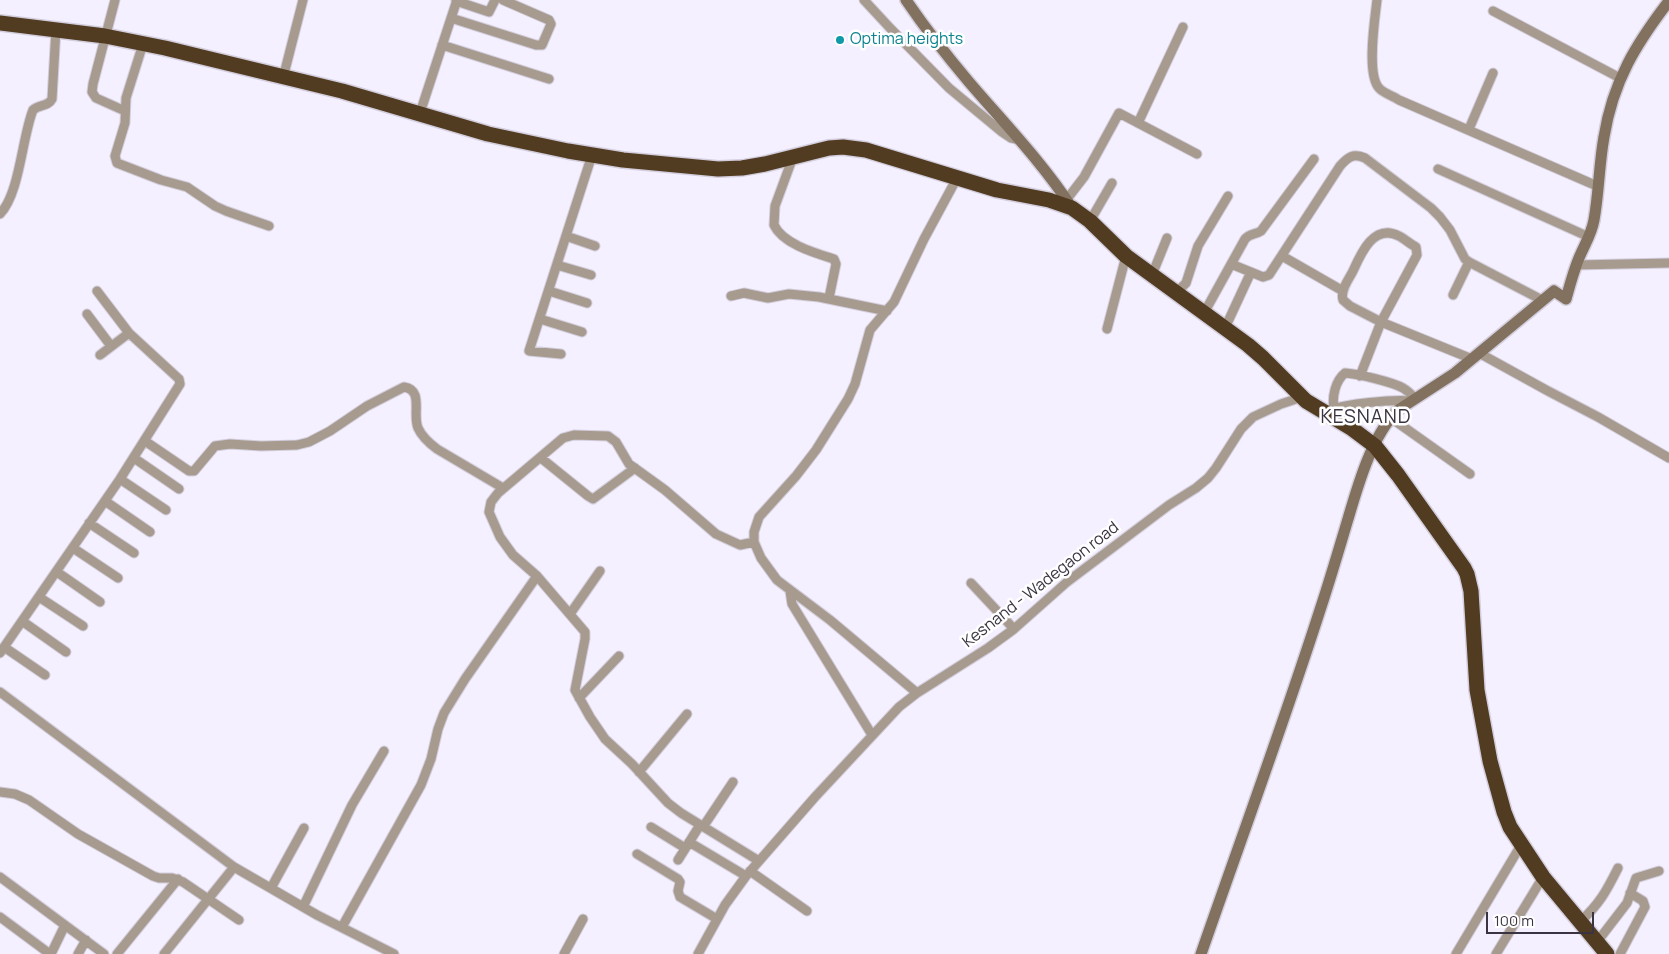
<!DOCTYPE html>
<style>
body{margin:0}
#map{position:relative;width:1669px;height:954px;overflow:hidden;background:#f5f0ff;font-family:Manrope,sans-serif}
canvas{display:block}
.scale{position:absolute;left:1486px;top:912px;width:108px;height:22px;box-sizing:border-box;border:2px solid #3a3442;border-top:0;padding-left:6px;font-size:15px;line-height:18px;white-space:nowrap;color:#3a3442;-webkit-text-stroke:4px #fff;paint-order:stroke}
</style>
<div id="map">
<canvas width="1669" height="954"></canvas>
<div class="scale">100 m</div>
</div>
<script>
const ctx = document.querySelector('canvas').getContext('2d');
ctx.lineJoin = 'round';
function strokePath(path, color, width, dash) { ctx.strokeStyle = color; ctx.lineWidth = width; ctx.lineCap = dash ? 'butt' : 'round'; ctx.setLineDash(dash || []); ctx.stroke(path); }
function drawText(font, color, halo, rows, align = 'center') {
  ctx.font = font + ' Manrope,sans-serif'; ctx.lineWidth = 5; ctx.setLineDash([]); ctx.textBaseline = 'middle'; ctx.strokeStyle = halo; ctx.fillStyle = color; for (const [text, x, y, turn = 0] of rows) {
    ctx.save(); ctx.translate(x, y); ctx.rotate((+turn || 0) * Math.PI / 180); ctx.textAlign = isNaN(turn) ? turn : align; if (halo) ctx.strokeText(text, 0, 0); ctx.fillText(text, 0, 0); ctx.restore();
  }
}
const street = new Path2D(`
 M115 0 93 84 92 92 96 98 125 111
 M864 0 890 28 949 88 1002 132 1011 138 1020 140
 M1377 0C1375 18 1366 74 1379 88 1383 93 1393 96 1399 100L1597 186
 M456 1 489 12 495 0
 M1493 11 1620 78
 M451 18 536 45H542L551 24 549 20 503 0
 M143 44 126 98 125 123 115 156 117 163 161 180 187 187 215 206 226 211 269 226
 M442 45 549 79
 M283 78 303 0
 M420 113 457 0
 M1138 123 1183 27
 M1469 129 1493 73
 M793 157 775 206 774 225C783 244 815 253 834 259L836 264 829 298
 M1438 169 1589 237
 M1067 199 1084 177 1119 113 1197 154
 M0 214C20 193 22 137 33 110 39 104 48 107 52 99L56 29
 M1090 221 1112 183
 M566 236 595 246
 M1282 256 1343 291
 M1231 264 1263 277 1269 275 1340 166C1348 157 1353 153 1365 158L1431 208 1440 217 1450 230 1465 259 1469 262 1542 300
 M557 265 591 275
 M1576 265 1669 263
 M1152 275 1167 238
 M549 291 587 303
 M1176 293 1186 283 1198 246 1228 196
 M1453 295 1469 262
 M731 296 744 293 768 298 789 294 819 297 887 311
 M1204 313 1245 239C1250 233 1255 235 1261 231L1314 159
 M87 314 111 346
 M540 319 582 332
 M1225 328 1251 272
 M1107 329 1126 256
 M1479 353 1548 391 1598 417 1669 458
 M561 354 529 351 592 155
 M100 355 129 333
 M1360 376 1381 322 1417 255 1416 247C1410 244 1405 239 1399 236 1374 223 1361 253 1353 271 1349 279 1340 290 1343 300L1350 306 1381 322 1472 359
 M1334 408C1332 397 1335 381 1345 373 1359 374 1392 382 1403 388 1408 391 1412 395 1415 399
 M1328 410C1347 404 1392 399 1412 401
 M1391 418 1470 474
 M145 441 189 471H194L215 446 230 444 261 446 297 445 309 442 330 431 367 406 404 387C424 390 412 414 418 428 422 437 429 443 437 449L503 488
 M134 458 179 489
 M541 458 588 496 593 499 635 468
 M120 479 166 510
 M105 501 150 532
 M89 523 134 553
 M754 542 740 545 716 534 665 490 629 464 616 442 608 436 574 435 563 438 498 493 491 502 489 512 500 537 513 555 537 576 585 632V639L575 690 590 717 605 739 632 764 668 803 681 813 759 861
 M73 548 118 578
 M57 572 100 602
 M971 583 1014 629
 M790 591 792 604 872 735
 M39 597 83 626
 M570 614 600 571
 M22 621 66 652
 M4 647 45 675
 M0 653 120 479 180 384 179 379 129 333 97 291
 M0 692 234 867 317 915 394 954
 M917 693 830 620 777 580 761 558 754 542V532L759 517 796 476 816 450 848 399 855 384 870 330 894 302 924 239 957 178
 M579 698 619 656
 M639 772 687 714
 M0 792 15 794 29 800 78 834 153 876 159 878H172L183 882 239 920
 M651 827 685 848
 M703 827 733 782
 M689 842 746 876
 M637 854 678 879 680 882 678 891 680 897 717 919
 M678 860 700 825
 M750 871 807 911
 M0 877 104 954
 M271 888 304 828
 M303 907 352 805 384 751
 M0 917 50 954
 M1580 922C1600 903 1606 892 1618 868
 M342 927 421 785 431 759 438 729 444 713 465 679 537 576
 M1597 942 1627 903 1636 878 1659 871
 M51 954 65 925
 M78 954 86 940
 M117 954 178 879
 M164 954 234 867
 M564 954 583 919
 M698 954 725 905 746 876 815 797 899 707 917 693 988 648 1014 629 1067 582 1169 505 1196 488 1208 478 1216 468 1241 429 1253 417 1281 404 1302 397
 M1456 954 1521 845
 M1496 954 1543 877
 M1620 954 1645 907 1643 901 1630 893`);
const secondary = new Path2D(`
 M906 0C925 28 947 56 969 82 1004 123 1042 162 1072 208
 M1201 954C1241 839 1283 725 1320 610 1330 580 1339 549 1348 519 1358 485 1372 435 1398 410L1455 373 1554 291 1566 299C1569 288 1572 277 1576 266 1581 250 1591 237 1594 220 1599 192 1599 164 1604 137 1613 81 1636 44 1669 1`);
const highway = new Path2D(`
 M0 23 105 36 165 48 342 91 488 134 568 151 623 160 718 169 742 168 765 164 829 148 843 147 866 150 997 190 1049 200 1072 208 1090 221 1126 256 1248 345 1263 358 1306 401 1351 428 1375 446 1398 475 1464 568 1467 574 1471 591 1477 690 1490 761 1504 812 1510 827 1543 877 1607 954`);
const markers = [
 [840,40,5,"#0f9aa8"]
];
const cultureNames = [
 ["Optima heights",850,40]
];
const streetNames = [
 ["Kesnand - Wadegaon road",1041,585,-38]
];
const quarterNames = [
 ["KESNAND",1366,418]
];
strokePath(street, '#d3cedd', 11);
strokePath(secondary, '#d3cedd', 14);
strokePath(highway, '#d3cedd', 18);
strokePath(street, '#a79b8f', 9);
strokePath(secondary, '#82715f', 11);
strokePath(highway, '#513b21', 15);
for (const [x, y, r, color] of markers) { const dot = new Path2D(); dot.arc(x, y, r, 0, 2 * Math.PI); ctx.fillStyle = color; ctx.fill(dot); strokePath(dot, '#fff', 2); }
drawText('16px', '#0d838f', '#fff', cultureNames, 'left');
drawText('16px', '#3a3442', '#fff', streetNames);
ctx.letterSpacing = '1px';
drawText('19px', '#3a3442', '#fff', quarterNames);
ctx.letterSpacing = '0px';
</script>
